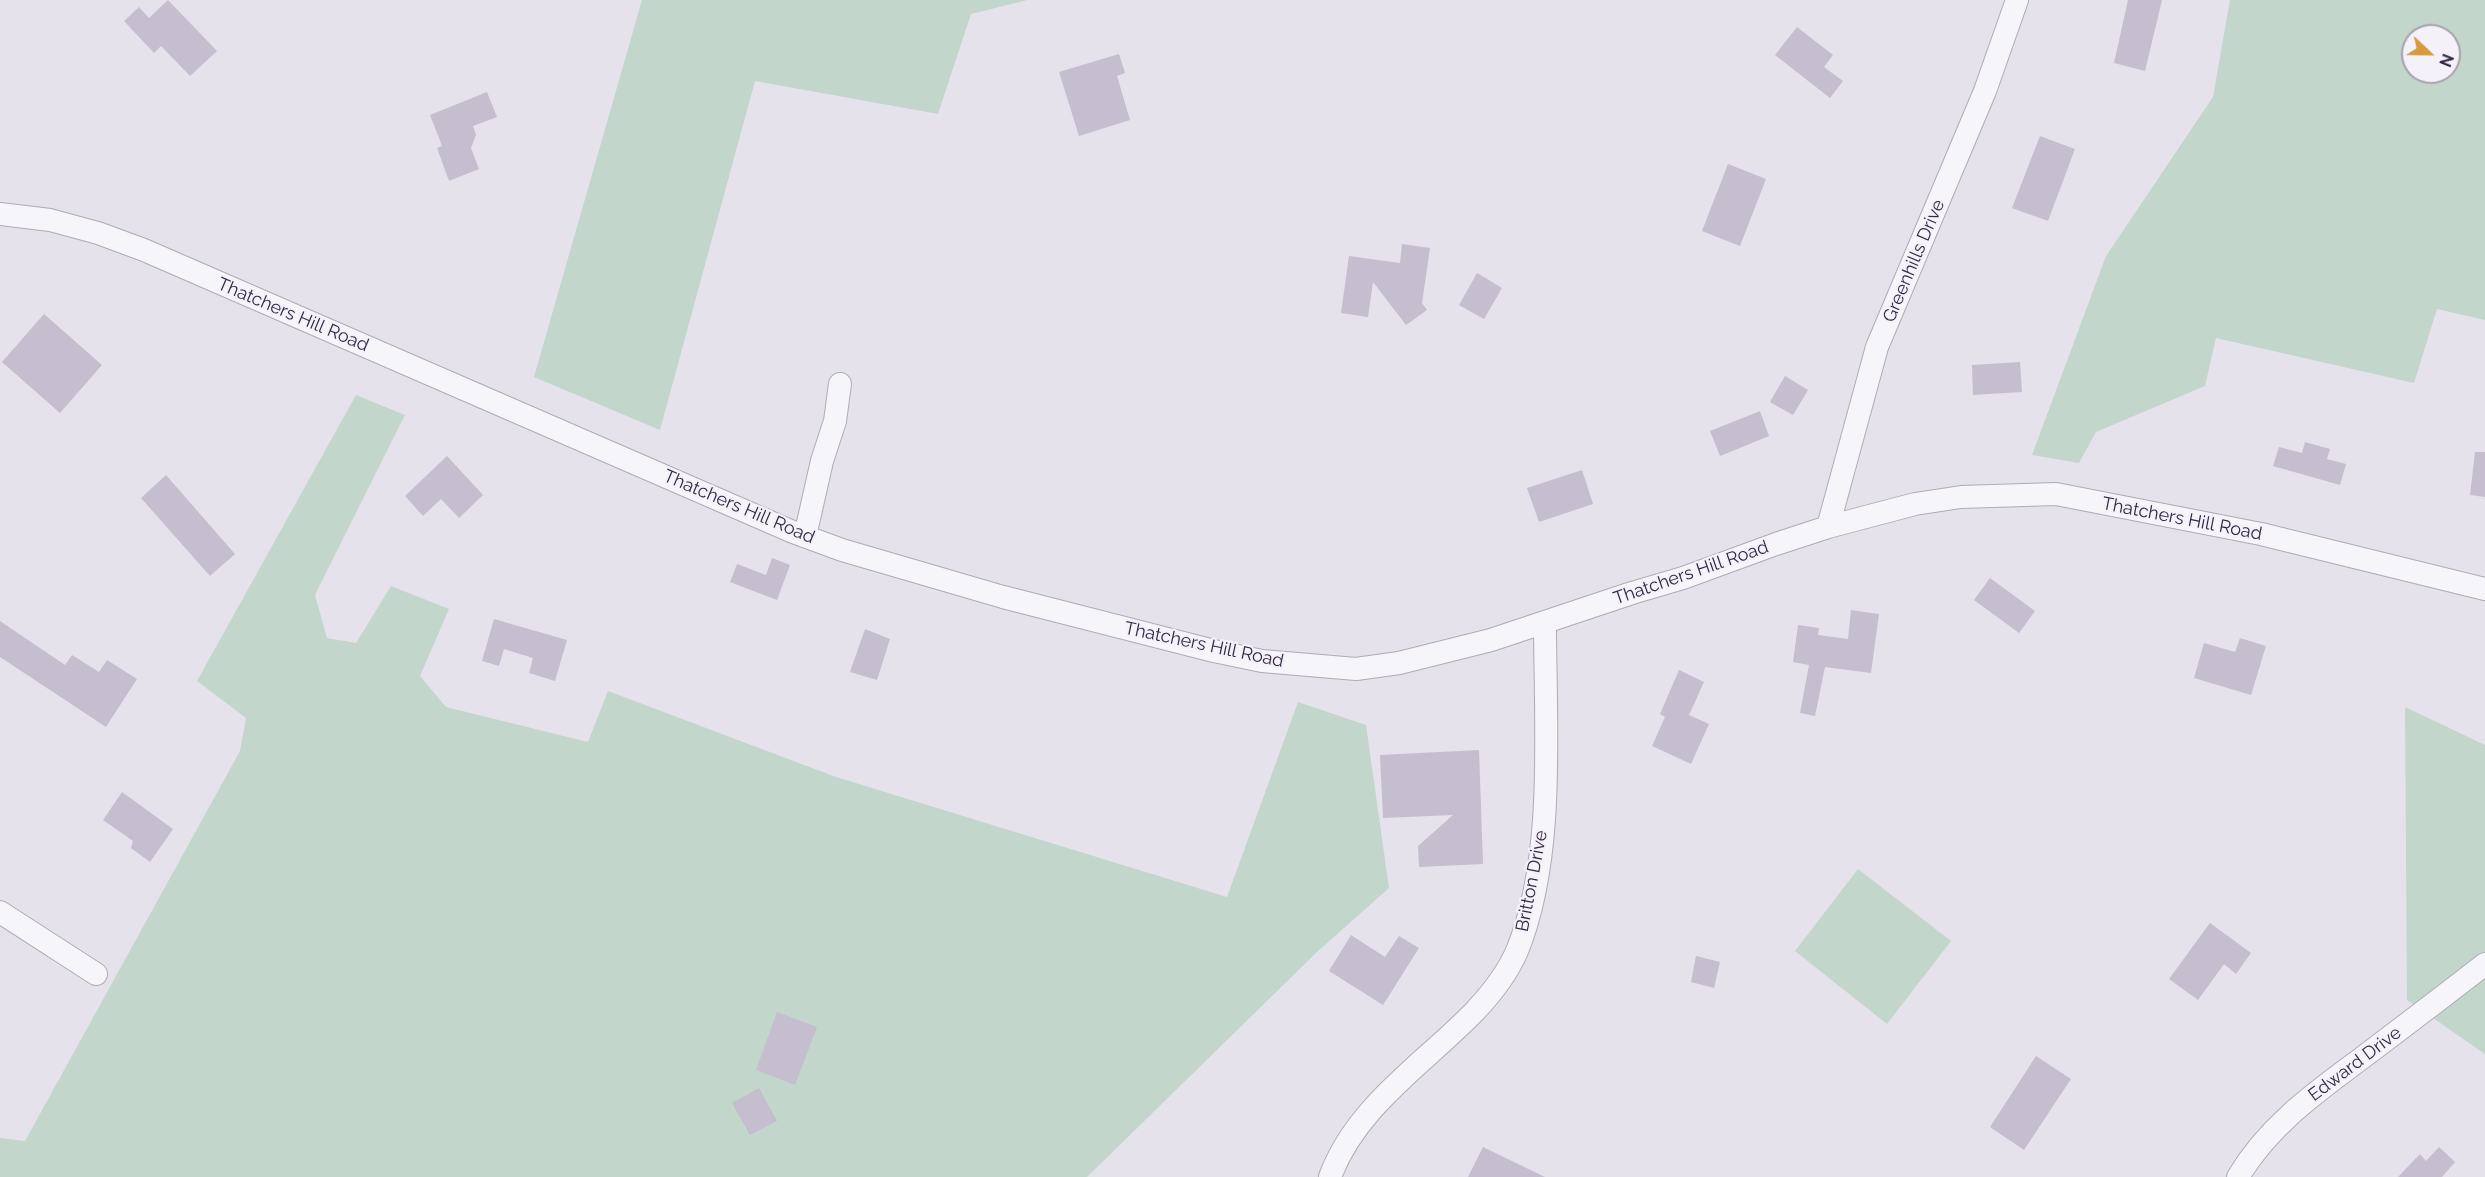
<!DOCTYPE html>
<style>
body{margin:0}
#map{position:relative;width:2485px;height:1177px;overflow:hidden;background:#e5e2eb;font-family:Raleway,sans-serif}
canvas{display:block}
.north{position:absolute;left:2401px;top:24px;width:60px;height:60px;box-sizing:border-box;background:#f4f2f8;border:2px solid #a7a1b0;border-radius:50%;rotate:112deg;font-size:16px;font-weight:700;line-height:24px;text-align:center;color:#332845}
.north::after{content:'';display:block;margin:auto;width:21px;height:27px;background:#d9993e;clip-path:polygon(50% 0,100% 100%,50% 72%,0 100%)}
</style>
<div id="map">
<canvas width="2485" height="1177"></canvas>
<div class="north">N</div>
</div>
<script>
const ctx = document.querySelector('canvas').getContext('2d');
ctx.lineJoin = 'round';
function paint(path, color) { ctx.fillStyle = color; ctx.fill(path, 'evenodd'); }
function strokePath(path, color, width, dash) { ctx.strokeStyle = color; ctx.lineWidth = width; ctx.lineCap = dash ? 'butt' : 'round'; ctx.setLineDash(dash || []); ctx.stroke(path); }
function drawText(font, color, halo, rows, align = 'center') {
  ctx.font = font + ' Raleway,sans-serif'; ctx.lineWidth = 4.5; ctx.setLineDash([]); ctx.textBaseline = 'middle'; ctx.strokeStyle = halo; ctx.fillStyle = color; for (const [text, x, y, turn = 0] of rows) {
    ctx.save(); ctx.translate(x, y); ctx.rotate((+turn || 0) * Math.PI / 180); ctx.textAlign = isNaN(turn) ? turn : align; if (halo) ctx.strokeText(text, 0, 0); ctx.fillText(text, 0, 0); ctx.restore();
  }
}
const green = new Path2D(`
 M642 0H1027L971 14 938 114 755 81 660 430 534 377Z
 M2230 0H2485V320L2437 309 2414 383 2216 338 2205 386 2096 432 2079 463 2032 455 2106 256 2213 97ZM2413 36H2449V72H2413Z
 M356 395 405 415 315 595 327 638 356 643 391 586 449 609 420 676 446 707 588 742 608 691 836 777 1227 897 1298 702 1366 725 1389 888 1317 952 1087 1177H0V1138L25 1141 240 751 246 718 197 681Z
 M2405 707 2485 745V1054L2407 1000Z
 M1858 869 1951 941 1887 1024 1795 951Z`);
const building = new Path2D(`
 M168 0 217 51 190 76 161 46 154 53 124 21 139 7 149 18Z
 M2128 0H2162L2145 71 2114 63Z
 M1797 27 1833 55 1824 67 1843 81 1830 98 1775 55Z
 M1119 54 1125 73 1117 76 1130 120 1079 136 1059 72Z
 M487 92 497 117 473 126 476 135 471 148 479 169 449 181 437 148 442 146 430 115Z
 M2040 136 2075 149 2048 221 2012 208Z
 M1728 164 1766 179 1740 246 1702 231Z
 M1402 244 1430 248 1422 303 1427 310 1406 325 1373 282 1368 317 1341 313 1349 256 1400 263Z
 M1477 273 1502 288 1484 319 1459 305Z
 M44 314 102 365 60 413 2 362Z
 M2020 362 2022 392 1973 395 1972 365Z
 M1785 376 1808 390 1793 415 1770 402Z
 M1760 411 1769 436 1720 456 1710 431Z
 M2305 442 2330 449 2327 459 2346 464 2340 485 2273 466 2279 447 2302 453Z
 M2475 452H2485V497L2470 495Z
 M447 456 483 495 459 518 441 499 423 516 405 496Z
 M1582 470 1593 504 1539 522 1527 488Z
 M166 475 235 554 210 576 141 498Z
 M772 558 790 565 777 600 730 582 737 564 766 575Z
 M1990 578 2035 611 2019 633 1974 600Z
 M1851 610 1879 614 1871 673 1825 667 1815 716 1800 713 1809 665 1793 662 1798 625 1819 628 1818 635 1848 639Z
 M494 619 567 640 555 681 529 673 533 658 504 649 499 666 482 661Z
 M0 621 65 665 72 655 99 672 107 660 137 679 106 727 0 657Z
 M865 629 890 639 877 680 850 672Z
 M2240 638 2266 646 2251 695 2194 678 2204 643 2235 652Z
 M1679 670 1704 682 1689 715 1709 724 1691 764 1652 746 1665 717 1660 714Z
 M1479 750 1483 864 1419 867 1418 846 1453 815 1383 818 1380 755Z
 M122 792 173 829 150 862 131 848 133 841 103 820Z
 M2210 923 2251 953 2236 974 2224 964 2198 1000 2169 979Z
 M1351 935 1385 957 1399 936 1419 948 1383 1005 1329 971Z
 M1696 956 1720 962 1714 988 1691 982Z
 M777 1012 817 1027 795 1085 756 1070Z
 M2036 1056 2071 1079 2024 1150 1990 1127Z
 M759 1088 777 1121 750 1135 732 1103Z
 M1483 1147 1545 1177H1468Z
 M2439 1147 2455 1162 2442 1177H2398L2420 1154 2426 1161Z`);
const minor = new Path2D(`
 M0 214 50 220 98 233 144 250 793 532 842 550 1003 597 1214 651 1262 661 1356 669 1399 663 1491 640 1632 593 1683 578 1776 544 1828 527 1915 504 1961 497 2056 494 2261 534 2485 589
 M1828 527 1877 347 1985 91 2017 0
 M805 536 822 461 835 421 840 384
 M0 912 96 974
 M1330 1177C1356 1106 1425 1063 1475 1011 1492 993 1507 974 1517 951 1556 856 1545 725 1545 623
 M2238 1177C2268 1126 2315 1093 2362 1058 2403 1027 2444 996 2485 964`);
const streetNames = [
 ["Greenhills Drive",1914,261,-67],
 ["Thatchers Hill Road",293,315,23],
 ["Thatchers Hill Road",739,507,23],
 ["Thatchers Hill Road",2182,519,11],
 ["Thatchers Hill Road",1691,573,-19],
 ["Thatchers Hill Road",1204,645,12],
 ["Britton Drive",1532,881,-79],
 ["Edward Drive",2355,1064,-37]
];
paint(green, '#c2d6cc');
paint(building, '#c4becf');
strokePath(minor, '#b0aab9', 24);
strokePath(minor, '#f6f5f9', 22);
drawText('18px', '#332845', '#f4f2f8', streetNames);
</script>
